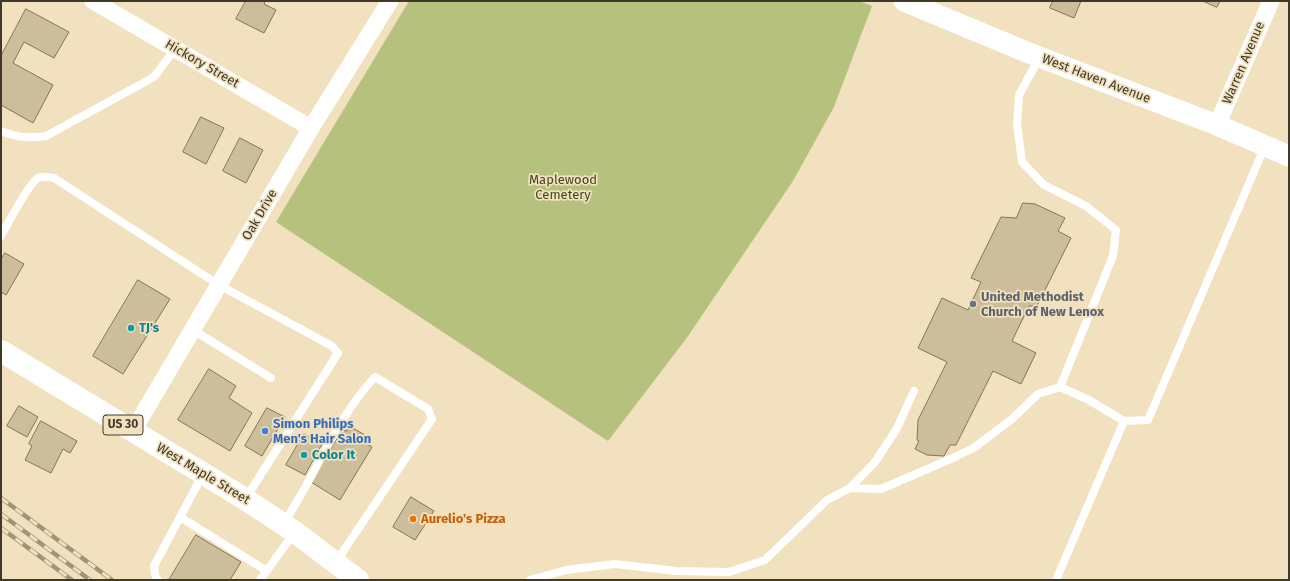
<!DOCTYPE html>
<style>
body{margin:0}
#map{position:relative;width:1290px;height:581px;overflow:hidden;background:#f1e1be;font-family:"Fira Sans",sans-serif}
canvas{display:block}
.frame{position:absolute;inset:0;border:2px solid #3f392a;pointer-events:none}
</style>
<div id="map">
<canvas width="1290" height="581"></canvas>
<div class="frame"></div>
</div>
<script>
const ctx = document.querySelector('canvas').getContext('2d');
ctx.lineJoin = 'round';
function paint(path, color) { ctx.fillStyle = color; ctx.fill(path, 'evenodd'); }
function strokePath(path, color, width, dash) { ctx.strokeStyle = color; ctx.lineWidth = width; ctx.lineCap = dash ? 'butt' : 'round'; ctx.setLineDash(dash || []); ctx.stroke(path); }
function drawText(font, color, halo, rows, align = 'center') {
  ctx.font = font + ' "Fira Sans",sans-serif'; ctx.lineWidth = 3.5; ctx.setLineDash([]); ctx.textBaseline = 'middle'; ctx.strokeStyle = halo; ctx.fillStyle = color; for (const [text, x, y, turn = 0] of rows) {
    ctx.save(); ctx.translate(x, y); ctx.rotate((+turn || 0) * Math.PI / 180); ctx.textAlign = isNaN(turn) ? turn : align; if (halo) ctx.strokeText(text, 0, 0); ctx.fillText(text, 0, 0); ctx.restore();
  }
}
const green = new Path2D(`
 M409 1H859L872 6 834 107 793 181 686 339 608 441 276 222Z`);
const building = new Path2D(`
 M246 1H265L264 4 276 10 264 33 236 19Z
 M1053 1H1081L1074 18 1050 8Z
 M1203 1H1220L1217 7Z
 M26 9 69 32 54 58 24 42 13 63 53 85 33 123 1 105V56Z
 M201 117 224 128 206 164 183 152Z
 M240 138 263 150 246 183 223 171Z
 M1023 203 1035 204 1065 218 1058 231 1071 238 1037 306H1029L1012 341 1036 353 1021 384 993 371 956 445H950L944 456 927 455 915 449 919 441 917 440 918 420 947 362 918 348 942 298 968 310 981 282 971 278 1001 217 1016 218Z
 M5 253 24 264 6 295 1 292V260Z
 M138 280 170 299 123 374 93 356Z
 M209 369 236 386 229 398 252 413 230 451 178 420Z
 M19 406 38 417 27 437 7 426Z
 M267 408 285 417 262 456 245 446Z
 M41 421 77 441 70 453 63 449 51 473 25 460 32 446 29 444Z
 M349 426 365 435 361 441 372 447 340 500 311 482 342 430 346 431Z
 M304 434 322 444 305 475 286 465Z
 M411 497 434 511 415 540 393 527Z
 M196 535 241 562 230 580H169Z`);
const service = new Path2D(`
 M1039 58 1019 95 1017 124 1022 162 1044 185 1086 206 1116 230 1113 256 1060 387
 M1 131C17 137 29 139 46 136L154 77 175 49
 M1 236C7 225 29 183 38 178 43 176 49 177 54 178L219 285 332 346 338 353 246 498
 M193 330 271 378
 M850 488 881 489 953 458 975 447 1012 419 1038 394 1060 387 1087 399 1124 421 1148 420 1265 146
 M180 517 267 571
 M283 524C315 477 336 418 375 377L428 409 432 419 336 562
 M158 580 155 575 154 566 203 474
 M260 580 294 533
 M530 580 566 570 615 564 676 571 729 572 765 560 827 500 850 488 875 462 896 430 914 391
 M1056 580 1124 421`);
const minor = new Path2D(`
 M93 1 311 128
 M1217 125 1271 1
 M133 431 311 128 390 1`);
const tertiary = new Path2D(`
 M904 1 1029 53 1217 125 1289 156`);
const primary = new Path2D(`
 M1 351 245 499 295 532 358 580`);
const rail = new Path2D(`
 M1 498 112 580
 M1 514 90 580
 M1 528 72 580`);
const markers = [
 [973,304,4,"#6b7280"],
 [131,328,4,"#0f9aa8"],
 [265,431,4,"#3f7fe0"],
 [304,455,4,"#0f9aa8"],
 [413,519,4,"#e8710a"]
];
const shields = [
 [123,425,40]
];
const shieldNames = [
 ["US 30",123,425]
];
const streetNames = [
 ["Warren Avenue",1244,63,-67],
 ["Hickory Street",202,64,30],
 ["West Haven Avenue",1096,79,21],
 ["Oak Drive",260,215,-60],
 ["West Maple Street",203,474,31]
];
const parkNames = [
 ["Maplewood",563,180],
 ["Cemetery",563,195]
];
const worshipNames = [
 ["United Methodist",981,297],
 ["Church of New Lenox",981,312]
];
const cultureNames = [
 ["TJ's",139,328],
 ["Color It",312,455]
];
const shopNames = [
 ["Simon Philips",273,424],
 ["Men's Hair Salon",273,439]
];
const foodNames = [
 ["Aurelio's Pizza",421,519]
];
paint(green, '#b6c17e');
paint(building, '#cdbe9b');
strokePath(building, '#827454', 1);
strokePath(service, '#fff', 8);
strokePath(minor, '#fff', 17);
strokePath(tertiary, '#fff', 21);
strokePath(primary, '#fff', 22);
strokePath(rail, '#9f947a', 4.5);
strokePath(rail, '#f1e1be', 3, [9]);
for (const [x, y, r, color] of markers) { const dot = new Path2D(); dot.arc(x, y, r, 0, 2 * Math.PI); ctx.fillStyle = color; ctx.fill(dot); strokePath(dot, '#f1e1be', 1.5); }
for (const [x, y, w] of shields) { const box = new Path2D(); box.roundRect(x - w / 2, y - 10, w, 20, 3); ctx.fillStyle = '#f1e1be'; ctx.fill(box); strokePath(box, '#3f392a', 1); }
drawText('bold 12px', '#3f392a', null, shieldNames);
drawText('13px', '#3f392a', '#f1e1be', streetNames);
drawText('13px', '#41471d', '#f1e1be', parkNames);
drawText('bold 13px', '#5b616d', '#f1e1be', worshipNames, 'left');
drawText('bold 13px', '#0d838f', '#f1e1be', cultureNames, 'left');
drawText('bold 13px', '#366cbe', '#f1e1be', shopNames, 'left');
drawText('bold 13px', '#c56008', '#f1e1be', foodNames, 'left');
</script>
